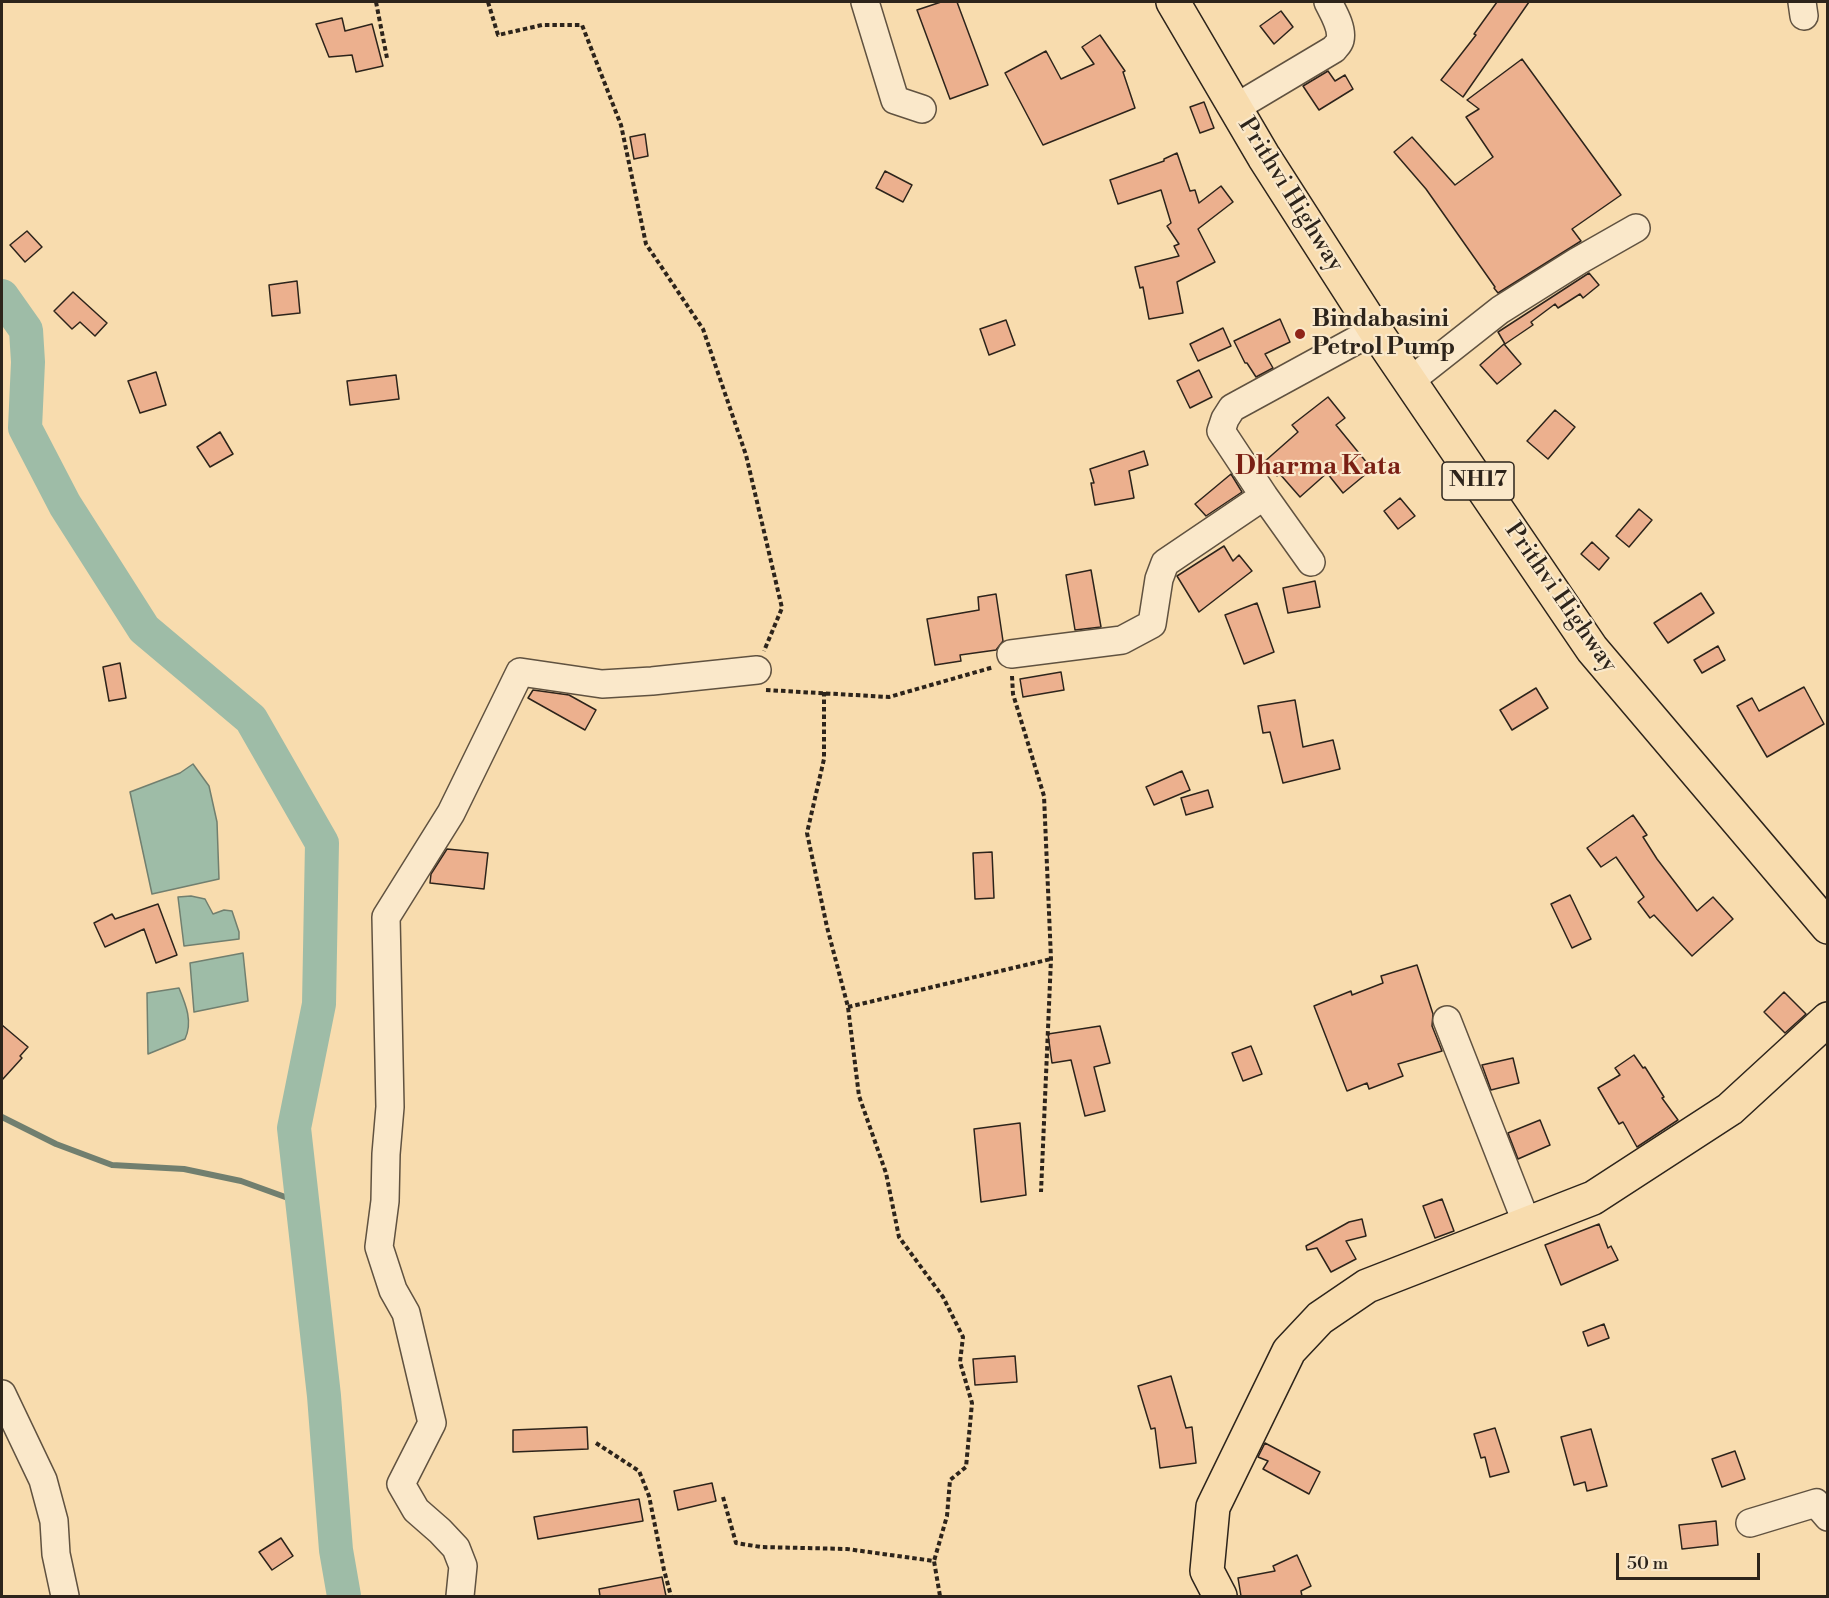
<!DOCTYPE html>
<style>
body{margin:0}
#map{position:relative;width:1829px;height:1598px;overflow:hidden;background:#f8dcae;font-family:"Libre Bodoni",serif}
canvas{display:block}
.frame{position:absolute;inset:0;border:3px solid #2d241b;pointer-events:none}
.scale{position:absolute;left:1616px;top:1553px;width:144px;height:27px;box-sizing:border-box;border:3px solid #2d241b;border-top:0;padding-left:8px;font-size:18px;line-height:21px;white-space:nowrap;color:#2d241b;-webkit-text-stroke:4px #fae8ca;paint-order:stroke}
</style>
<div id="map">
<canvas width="1829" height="1598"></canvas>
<div class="frame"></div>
<div class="scale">50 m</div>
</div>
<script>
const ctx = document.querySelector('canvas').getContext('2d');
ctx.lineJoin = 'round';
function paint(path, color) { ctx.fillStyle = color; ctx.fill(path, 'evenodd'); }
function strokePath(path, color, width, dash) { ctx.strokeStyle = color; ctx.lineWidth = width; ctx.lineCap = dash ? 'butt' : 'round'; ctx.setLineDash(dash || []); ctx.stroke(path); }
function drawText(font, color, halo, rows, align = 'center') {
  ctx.font = font + ' "Libre Bodoni",serif'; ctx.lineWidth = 4.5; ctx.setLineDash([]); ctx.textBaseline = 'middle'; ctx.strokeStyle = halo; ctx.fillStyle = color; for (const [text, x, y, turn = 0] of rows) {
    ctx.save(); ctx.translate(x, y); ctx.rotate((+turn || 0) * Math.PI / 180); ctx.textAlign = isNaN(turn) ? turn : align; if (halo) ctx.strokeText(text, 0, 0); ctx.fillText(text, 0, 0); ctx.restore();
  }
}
const water = new Path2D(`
 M193 764 209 786 217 822 219 879 152 894 130 792 180 773Z
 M191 896 205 899 213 914 224 910 232 911 239 932V939L184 946 178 897Z
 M243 953 248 1001 194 1012 190 963Z
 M179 988C186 1005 193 1022 185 1039L148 1054 147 993Z`);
const stream = new Path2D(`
 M2 1117 56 1144 112 1165 184 1169 241 1181 288 1198 308 1248`);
const river = new Path2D(`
 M2 296 26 330 28 362 25 428 65 505 144 629 251 719 322 843 319 1004 294 1128 324 1396 336 1550 344 1596`);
const building = new Path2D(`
 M941 2H957L988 85 950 99 917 10Z
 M1497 2H1529L1463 97 1441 80 1476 35 1474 34Z
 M1281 11 1293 27 1274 44 1260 26Z
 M342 18 345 31 372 24 383 66 356 72 352 55 329 57 316 24Z
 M1100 35 1125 71 1123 72 1135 108 1043 145 1005 73 1046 51 1061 79 1094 64 1082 47Z
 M1522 59 1621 195 1572 229 1581 241 1498 293 1494 288 1495 287 1426 189 1394 152 1412 137 1455 185 1493 157 1466 117 1479 109 1467 100Z
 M1328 71 1335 81 1345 75 1353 89 1319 110 1303 86Z
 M1204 102 1214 128 1200 133 1190 107Z
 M645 134 648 156 634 159 630 137Z
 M1177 153 1190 191 1195 190 1199 203 1221 186 1233 202 1198 229 1215 262 1177 282 1183 313 1149 319 1143 287 1140 288 1135 267 1179 256 1174 246 1179 244 1167 226 1171 223 1161 190 1118 204 1110 180 1164 161V159Z
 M885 171 912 185 903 202 876 188Z
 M27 231 42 247 25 262 10 245Z
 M1589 273 1599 285 1583 298 1580 294 1558 308 1555 304 1531 322 1533 325 1505 344 1498 332Z
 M297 281 300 313 272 316 269 285Z
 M73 292 107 323 95 336 80 322 72 329 54 311Z
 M1280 319 1290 342 1265 354 1273 368 1256 377 1247 363H1245L1234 341Z
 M1006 320 1015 345 989 355 980 329Z
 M1223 328 1231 346 1198 361 1190 344Z
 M1504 344 1521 364 1497 384 1480 365Z
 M1199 370 1212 397 1190 408 1177 381Z
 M156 372 166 405 140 413 128 381Z
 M396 375 399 399 350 405 347 381Z
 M1328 397 1345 418 1336 425 1372 469 1343 493 1327 473 1300 497 1279 473 1277 476 1264 462 1298 432 1292 425Z
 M1555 410 1575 427 1548 459 1527 441Z
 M220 432 233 454 210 467 197 447Z
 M1144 451 1148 465 1129 471 1134 498 1095 505 1091 483H1094L1090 469Z
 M1231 474 1242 492 1206 516 1195 504Z
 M1400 498 1415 516 1398 529 1384 511Z
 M1639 509 1652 520 1629 547 1616 536Z
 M1592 542 1609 558 1599 570 1581 554Z
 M1224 546 1233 561 1239 555 1252 571 1199 612 1177 576Z
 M1091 570 1101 627 1075 630 1066 575Z
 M1315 581 1320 607 1288 613 1283 588Z
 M1701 593 1714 613 1668 643 1654 623Z
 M996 594 1003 641 996 650 960 655 961 661 935 665 927 619 979 610 978 597Z
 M1257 603 1274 652 1244 664 1225 615Z
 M1718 646 1725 660 1702 673 1694 660Z
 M120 663 126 698 109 701 103 667Z
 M1061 672 1064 690 1023 697 1020 679Z
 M1804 687 1824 724 1767 757 1737 706 1752 698 1759 711Z
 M1536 688 1548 708 1512 730 1500 710Z
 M533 690 569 695 596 710 585 730 528 698Z
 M1295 700 1303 747 1333 740 1340 769 1283 783 1270 732 1263 733 1258 706Z
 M1182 771 1190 790 1154 805 1146 787Z
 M1208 790 1213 807 1186 815 1181 798Z
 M1633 815 1647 835 1643 837 1657 859 1697 911 1713 897 1733 919 1692 956 1654 915 1650 918 1638 902 1644 897 1616 857 1601 867 1587 848Z
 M447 849 488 853 484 889 430 883 431 874Z
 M992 852 994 898 975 899 973 853Z
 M1570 895 1591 939 1572 948 1551 904Z
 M158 904 177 955 156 963 144 929 105 947 94 923 112 914 115 919Z
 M1417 965 1433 1014 1432 1026 1442 1051 1398 1064 1403 1076 1369 1089 1367 1083 1347 1091 1314 1006 1351 991 1352 995 1383 983 1381 976Z
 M1784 992 1806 1014 1785 1033 1764 1012Z
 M2 1025 28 1047 20 1056 22 1058 2 1080Z
 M1100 1026 1110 1063 1094 1067 1105 1111 1085 1116 1071 1060 1052 1063 1048 1034Z
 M1251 1046 1262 1074 1243 1081 1232 1053Z
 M1634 1055 1643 1068 1645 1067 1664 1097 1662 1098 1678 1120 1637 1147 1623 1122 1619 1124 1598 1088 1620 1075 1615 1068Z
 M1513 1058 1519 1083 1491 1090 1482 1065Z
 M1540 1120 1550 1145 1518 1159 1508 1133Z
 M1020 1123 1026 1195 981 1202 974 1129Z
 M1442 1199 1454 1231 1435 1238 1423 1206Z
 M1362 1219 1366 1236 1346 1241 1356 1259 1331 1272 1317 1248 1307 1250 1306 1246 1349 1222Z
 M1599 1224 1608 1248 1611 1246 1618 1260 1561 1285 1545 1245Z
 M1604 1324 1609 1338 1588 1346 1583 1332Z
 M1015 1356 1017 1382 975 1385 973 1359Z
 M1171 1376 1186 1428 1192 1427 1196 1463 1160 1468 1155 1428 1151 1429 1138 1386Z
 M587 1427 588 1449 513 1452V1430Z
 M1495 1428 1509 1472 1490 1477 1485 1457 1481 1458 1474 1434Z
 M1591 1429 1607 1486 1587 1491 1585 1482 1574 1485 1561 1437Z
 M1265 1443 1320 1472 1309 1494 1263 1469 1268 1461 1258 1457Z
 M1735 1451 1745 1479 1722 1487 1712 1459Z
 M712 1483 716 1501 678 1510 674 1491Z
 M639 1499 643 1521 538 1539 534 1517Z
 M1716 1521 1718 1545 1682 1549 1679 1525Z
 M281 1538 293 1556 272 1570 259 1552Z
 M1297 1555 1311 1586 1301 1591 1302 1596H1241L1238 1578 1275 1571 1273 1566Z
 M662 1577 666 1596H600L599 1589Z`);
const path = new Path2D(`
 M376 2 387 58
 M488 2 498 35 542 25H582L621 125 646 244 703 329 746 455 782 608 764 651
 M1012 676 1013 694 1044 796 1051 959 1041 1192
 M766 690 889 697 994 667
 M824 692V759L807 833 827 927 848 1007 859 1096 886 1173 899 1237 943 1297 963 1337 960 1362 972 1403 966 1467 950 1480 947 1516 934 1561
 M848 1007 1051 959
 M596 1443 639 1471 649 1496 664 1570 671 1596
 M723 1497 736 1543 761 1547 847 1549 934 1561 940 1596`);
const minor = new Path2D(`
 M865 2 895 100 922 109
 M1802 2 1804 16
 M1235 108 1334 49C1336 46 1339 44 1340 40 1343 28 1333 12 1328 2
 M1410 381 1500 310 1578 261 1636 228
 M1311 562 1264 496 1221 431 1225 419 1232 408 1375 330
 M1011 654 1122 640 1152 624 1159 579 1165 563 1264 496
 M1447 1020 1527 1224
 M2 1394 43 1480 54 1521 56 1554 65 1596
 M1750 1523 1816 1503 1828 1517
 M460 1596 463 1566 456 1548 440 1531 416 1510 401 1484 432 1423 406 1313 393 1290 379 1247 385 1201 386 1154 390 1107 386 917 451 813 520 672 602 684 652 681 757 670`);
const major = new Path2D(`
 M1220 1596 1207 1571 1213 1507 1289 1351 1320 1318 1367 1286 1593 1198 1730 1109 1828 1019`);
const highway = new Path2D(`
 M1173 2 1264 157 1375 330 1592 649 1828 927`);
const markers = [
 [1300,334,6,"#8f2418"]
];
const shields = [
 [1478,481,72]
];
const shieldNames = [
 ["NH17",1478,481]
];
const streetNames = [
 ["Prithvi Highway",1290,195,58],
 ["Prithvi Highway",1560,598,55]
];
const poiNames = [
 ["Bindabasini",1312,320],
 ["Petrol Pump",1312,348]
];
const neighbourhoodNames = [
 ["Dharma Kata",1318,468]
];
paint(water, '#9ebca7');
strokePath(water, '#717f6f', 1.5);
strokePath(stream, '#717f6f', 6);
strokePath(river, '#9ebca7', 34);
paint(building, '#ecb08e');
strokePath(building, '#2d241b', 1.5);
strokePath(minor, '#605240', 30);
strokePath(major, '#2d241b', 36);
strokePath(highway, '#2d241b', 36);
strokePath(path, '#2d241b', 4, [4.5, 3]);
strokePath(minor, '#fae8ca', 27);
strokePath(major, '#f8dcae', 33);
strokePath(highway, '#f8dcae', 33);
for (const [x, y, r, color] of markers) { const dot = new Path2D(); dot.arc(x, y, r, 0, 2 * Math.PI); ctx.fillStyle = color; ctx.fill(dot); strokePath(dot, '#fae8ca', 2); }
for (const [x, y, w] of shields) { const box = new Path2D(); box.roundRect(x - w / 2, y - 19, w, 38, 4.5); ctx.fillStyle = '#fae8ca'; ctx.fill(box); strokePath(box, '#2d241b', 1.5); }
drawText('bold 22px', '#2d241b', null, shieldNames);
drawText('24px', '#2d241b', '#fae8ca', streetNames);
drawText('bold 24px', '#2d241b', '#fae8ca', poiNames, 'left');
drawText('bold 26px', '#7a1f14', '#fae8ca', neighbourhoodNames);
</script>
